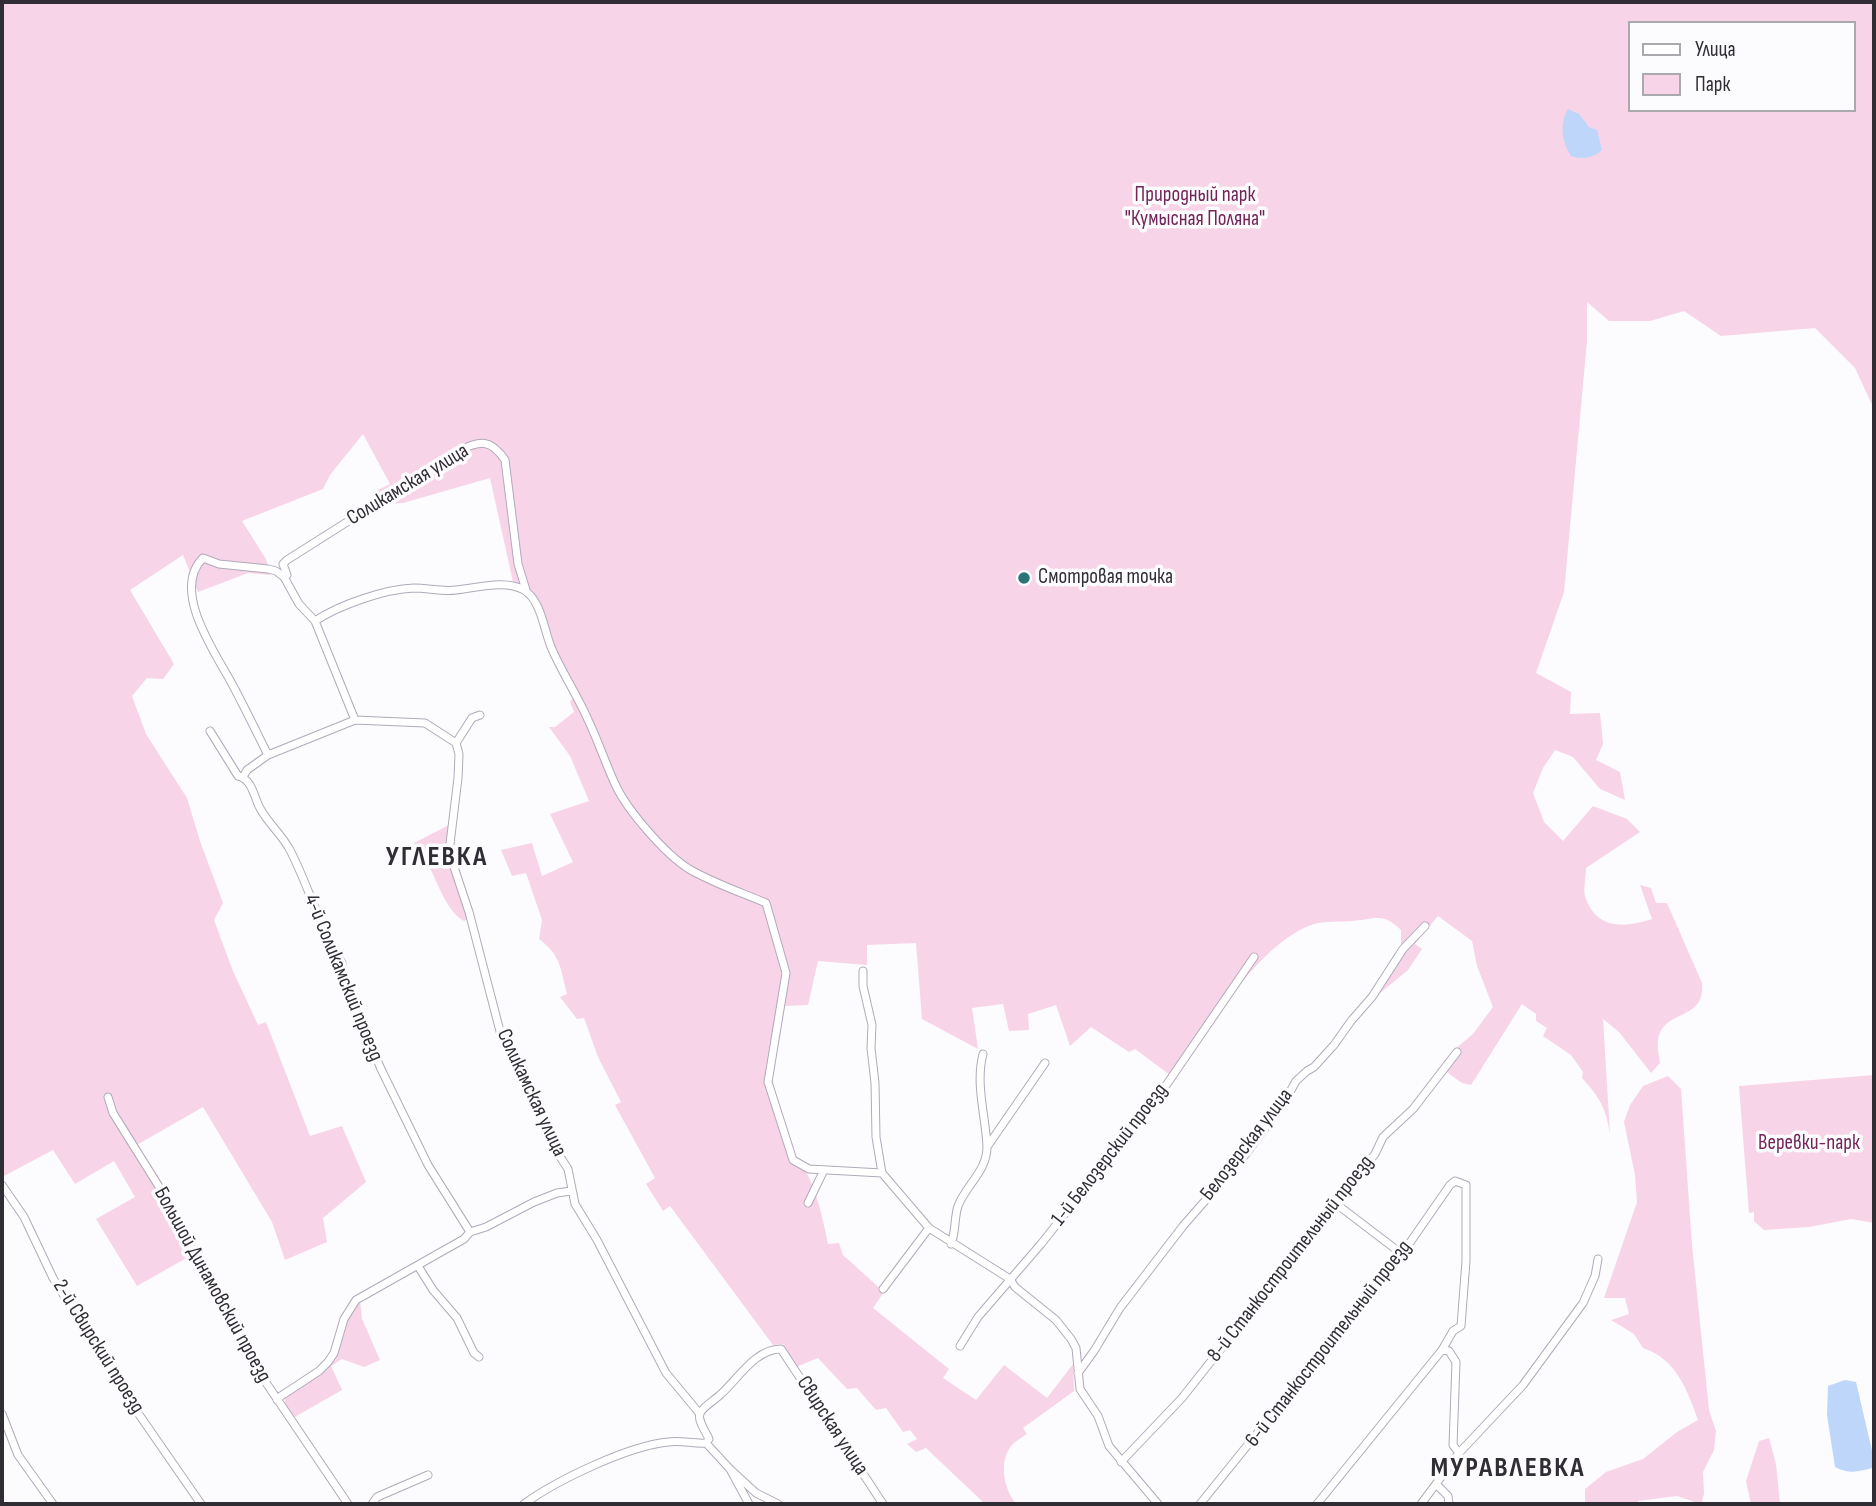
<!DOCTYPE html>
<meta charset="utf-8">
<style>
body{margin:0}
#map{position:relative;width:1876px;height:1506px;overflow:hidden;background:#fcfbfe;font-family:"Sofia Sans Condensed",sans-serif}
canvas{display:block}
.frame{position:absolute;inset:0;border:4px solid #302d34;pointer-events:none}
.legend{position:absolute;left:1628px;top:21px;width:228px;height:91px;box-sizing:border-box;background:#fcfbfe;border:2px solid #aaa9ad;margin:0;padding:9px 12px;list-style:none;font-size:21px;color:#302d34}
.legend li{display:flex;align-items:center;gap:14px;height:35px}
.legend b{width:35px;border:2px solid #aaa9ad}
</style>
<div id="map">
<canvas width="1876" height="1506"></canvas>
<div class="frame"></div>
<ul class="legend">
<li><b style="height:9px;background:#fff"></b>Улица</li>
<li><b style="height:19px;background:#f8d4e8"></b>Парк</li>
</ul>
</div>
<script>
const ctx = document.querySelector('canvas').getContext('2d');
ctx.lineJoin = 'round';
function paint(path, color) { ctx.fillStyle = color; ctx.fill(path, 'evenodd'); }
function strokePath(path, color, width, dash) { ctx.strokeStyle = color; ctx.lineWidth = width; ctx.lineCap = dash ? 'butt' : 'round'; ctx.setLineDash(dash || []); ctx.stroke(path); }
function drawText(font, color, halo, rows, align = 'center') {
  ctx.font = font + ' "Sofia Sans Condensed",sans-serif'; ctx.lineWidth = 7; ctx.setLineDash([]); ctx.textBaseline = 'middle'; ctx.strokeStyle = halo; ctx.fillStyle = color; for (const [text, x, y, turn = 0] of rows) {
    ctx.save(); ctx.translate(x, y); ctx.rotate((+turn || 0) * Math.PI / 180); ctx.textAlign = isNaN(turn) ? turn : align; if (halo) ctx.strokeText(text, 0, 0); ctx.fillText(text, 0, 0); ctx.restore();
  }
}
const green = new Path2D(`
 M2 2H1874V409L1855 368 1815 328 1721 336 1684 311 1650 321H1609L1587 302V341L1564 592 1536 673 1571 692 1570 714 1600 713 1603 744 1596 760 1620 772 1625 800 1600 789 1573 757 1555 750 1543 768 1533 793 1544 822 1563 841 1593 806 1627 819 1640 832 1586 868C1586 876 1583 889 1585 896 1596 930 1624 928 1652 919L1640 885 1651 888 1656 903H1667L1702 983C1706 1022 1663 1008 1658 1040 1657 1047 1659 1056 1660 1063L1651 1073 1619 1032 1603 1019 1610 1134C1606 1108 1600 1098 1582 1078L1583 1072 1571 1055 1543 1036 1547 1028 1536 1021V1014L1522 1004 1471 1085 1462 1083 1441 1068 1455 1049 1473 1034 1493 1007 1477 966 1472 941 1438 916 1415 944 1422 949 1408 970 1379 994 1375 990 1401 949V930C1383 912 1375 919 1352 921 1339 922 1325 921 1314 924 1257 943 1208 1031 1174 1078L1135 1049 1129 1052 1091 1027 1070 1046 1056 1005 1028 1014 1029 1030 1009 1031 1003 1004 972 1008 978 1049 922 1019 916 943 867 945V965L818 961 808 1005 785 1006 772 1076 777 1101 795 1159C813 1170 824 1223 828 1244L839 1243 843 1255 884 1292 873 1308 949 1369 943 1378 976 1400 1004 1365 1047 1398 1073 1364 1074 1391 1023 1428 1027 1434C1021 1438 1012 1443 1009 1449 999 1466 1005 1490 1016 1504H985L926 1448 916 1452 907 1444 917 1439 910 1430 903 1432 886 1408 876 1410 857 1388 847 1389 818 1358 796 1367 783 1344 773 1345 670 1206 663 1211 646 1184 655 1178 615 1105 621 1102 598 1057 584 1018 577 1019 560 997 567 994C560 967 561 956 539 939L542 920 526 873 512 876 501 850 532 843 542 876 573 862 550 814 589 801 570 756 549 727H555L574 712 570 702 574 696 533 605 527 596 511 588 513 582 490 478 403 503 377 504 374 492 390 484 363 434 330 475 323 489 242 521 266 559 270 575 248 573 198 592 183 555 130 590 174 664 163 679 147 678 132 696 146 734 187 798 200 841 223 903 214 920 233 971 258 1025 266 1022 310 1136 342 1126 366 1182 323 1218 327 1242 285 1260 272 1222 203 1107 135 1146 197 1252 137 1286 96 1219 135 1197 114 1161 75 1184 53 1150 2 1177ZM1629 23H1853V110H1629Z
 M449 825 446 852 468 919 464 921C441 909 434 863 414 843Z
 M1874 1075V1223L1851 1219 1809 1227 1764 1230 1754 1221V1212L1749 1213 1739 1086Z
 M1668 1076 1681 1089 1692 1245 1709 1410 1716 1431 1714 1450 1703 1472 1704 1494 1701 1504 1677 1496 1638 1501V1504H1585V1489L1606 1472 1643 1459 1677 1432 1698 1420C1687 1389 1676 1359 1643 1348L1634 1334 1611 1320 1629 1314 1625 1298H1604L1637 1202 1635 1175 1624 1122 1630 1105 1643 1086Z
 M360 1300 362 1319 380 1360 364 1367 342 1359 331 1366 342 1390 293 1418 285 1406V1396L330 1363 346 1319Z
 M1769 1438 1776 1464 1780 1504H1751L1746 1481 1759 1441Z`);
const water = new Path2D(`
 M1568 109 1579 114 1589 127 1597 130 1602 150C1594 158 1581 160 1571 156 1562 142 1559 124 1568 109Z
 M1845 1380 1856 1382 1874 1459 1872 1468C1858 1472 1848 1474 1835 1467L1827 1415 1828 1386Z`);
const street = new Path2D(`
 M284 577 287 575 283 564 287 560 459 451C480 440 491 439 505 460L518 564 526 590
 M315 621C339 605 385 589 414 588 428 588 443 592 456 590 476 588 506 579 524 590 541 600 544 630 551 647 562 673 578 696 589 722 599 743 606 765 616 786 628 811 665 854 689 869 713 883 740 892 766 903L786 973 768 1082 793 1160 809 1169 882 1173
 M210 731 238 776C253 779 254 799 261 810 269 824 282 835 290 850 309 887 320 928 342 963L344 982 381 1069 428 1165 470 1232
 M456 743 472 718 480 715
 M268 755C256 731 244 706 231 682 214 651 171 590 203 558L219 564 268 569 276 571 284 577 299 604 315 621 355 720
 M243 777 247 770 268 755 355 720 425 723 456 743 459 754 458 778 449 852 469 912 501 1035 550 1131 557 1152 568 1169 575 1204 597 1240 666 1373 700 1414
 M863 971V986L872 1025 871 1048 875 1083 876 1137 882 1173 929 1228 1010 1279 1015 1287 1056 1320 1071 1339 1076 1348 1080 1389 1098 1416 1109 1446 1158 1504
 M108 1097 113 1113 158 1185 246 1353 348 1504
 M987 1147 1045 1063
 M2 1185 24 1217 53 1278 120 1387 201 1504
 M808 1203 824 1170
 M1335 1203 1402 1254
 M951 1244C956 1232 954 1218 958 1206 966 1185 987 1171 987 1147 986 1117 975 1085 983 1054
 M418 1266 433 1290 457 1318 474 1353 479 1357
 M883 1289 929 1228
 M960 1346 978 1317 1041 1244 1106 1162 1144 1108 1167 1084 1254 957
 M1442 1350 1449 1351 1456 1362 1453 1445 1459 1453
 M1078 1373 1094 1351 1120 1308 1183 1226 1245 1155 1284 1103 1296 1081 1307 1071 1314 1067 1334 1045 1351 1021 1372 997 1403 949 1425 926
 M277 1400 281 1396 319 1371 328 1362 334 1353 344 1319 356 1300 464 1239 470 1232 486 1227 534 1202 557 1193 571 1191
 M2 1414 18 1455 53 1504
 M706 1443 730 1469 749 1504
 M1121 1462 1182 1398 1375 1154 1383 1137 1413 1109 1457 1052
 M730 1469 756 1493 778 1504
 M1437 1485 1448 1496 1449 1504
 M372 1504 377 1497 428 1475
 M524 1504C557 1480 628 1446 668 1442 681 1440 693 1444 706 1443L709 1439C706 1432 697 1420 700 1413 704 1406 715 1400 721 1394 738 1379 755 1349 781 1349L883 1504
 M1200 1504 1402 1254 1450 1185 1455 1181 1466 1185V1261L1461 1326 1453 1331 1442 1350 1317 1504
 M1421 1504 1459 1453 1523 1385 1583 1303 1595 1276 1598 1259`);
const markers = [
 [1024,578,7,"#2a7475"]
];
const parkNames = [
 ["Природный парк",1195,196],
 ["\"Кумысная Поляна\"",1195,220],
 ["Веревки-парк",1809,1144]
];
const streetNames = [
 ["Соликамская улица",408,485,-31],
 ["4-й Соликамский проезд",343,978,68],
 ["Соликамская улица",531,1093,65],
 ["Белозерская улица",1247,1145,-52],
 ["1-й Белозерский проезд",1110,1155,-52],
 ["8-й Станкостроительный проезд",1291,1259,-52],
 ["Большой Динамовский проезд",212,1285,61],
 ["6-й Станкостроительный проезд",1329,1344,-52],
 ["2-й Свирский проезд",98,1347,58],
 ["Свирская улица",832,1426,57]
];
const poiNames = [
 ["Смотровая точка",1038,578]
];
const districtNames = [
 ["УГЛЕВКА",437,858],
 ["МУРАВЛЕВКА",1508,1469]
];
paint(green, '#f8d4e8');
paint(water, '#bed6fa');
strokePath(street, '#b0aaba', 9);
strokePath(street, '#fff', 7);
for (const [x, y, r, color] of markers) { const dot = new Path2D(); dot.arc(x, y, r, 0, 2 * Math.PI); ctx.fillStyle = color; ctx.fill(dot); strokePath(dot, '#fcfbfe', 2.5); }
drawText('21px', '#722558', '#fcfbfe', parkNames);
drawText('21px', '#302d34', '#fcfbfe', streetNames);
drawText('21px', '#302d34', '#fcfbfe', poiNames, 'left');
ctx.letterSpacing = '2px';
drawText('bold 28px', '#302d34', '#fcfbfe', districtNames);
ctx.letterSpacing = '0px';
</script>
